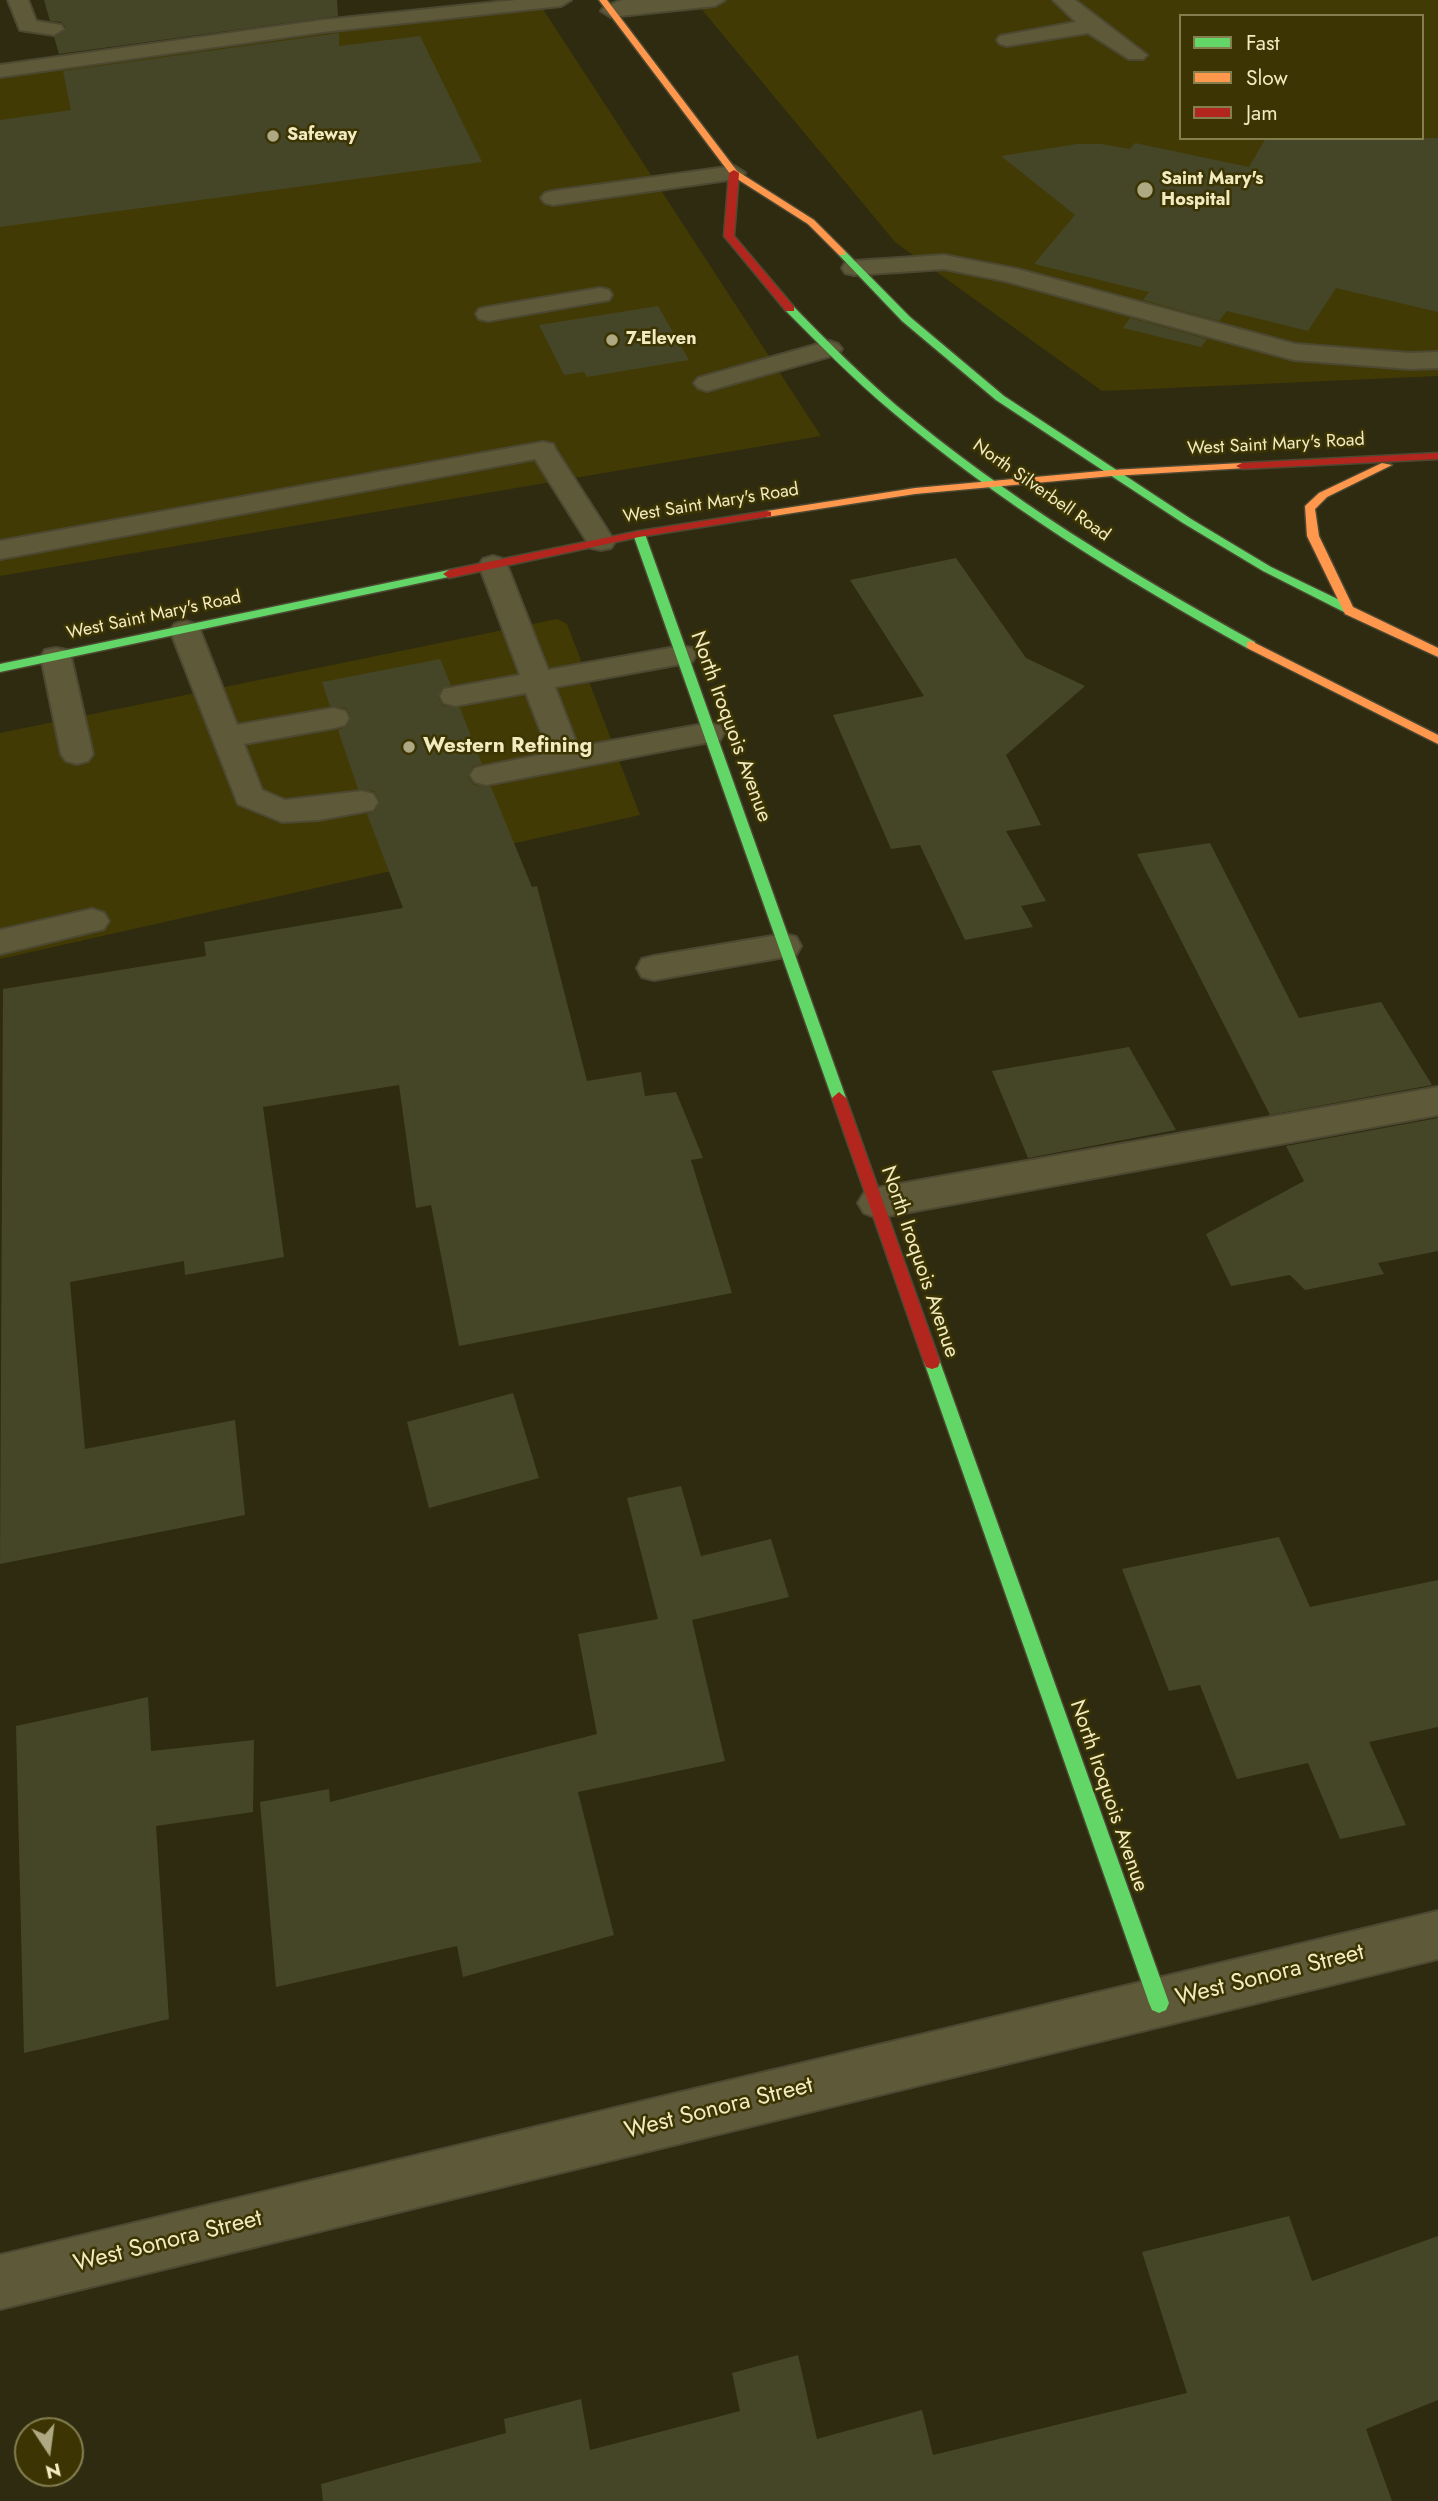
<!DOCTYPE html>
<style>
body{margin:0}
#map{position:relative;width:1438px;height:2501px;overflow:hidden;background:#2f2b10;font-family:Jost,sans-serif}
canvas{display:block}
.legend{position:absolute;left:1179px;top:14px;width:245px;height:126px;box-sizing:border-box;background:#3c3503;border:2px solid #857e4f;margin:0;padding:9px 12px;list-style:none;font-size:21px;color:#f2ebc1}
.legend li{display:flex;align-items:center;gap:14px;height:35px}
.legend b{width:35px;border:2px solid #857e4f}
.north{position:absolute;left:14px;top:2417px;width:70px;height:70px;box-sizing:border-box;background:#3c3503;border:2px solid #857e4f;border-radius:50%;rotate:167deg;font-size:19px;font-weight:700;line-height:28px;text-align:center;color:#f2ebc1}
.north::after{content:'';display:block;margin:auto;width:24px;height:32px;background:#aea883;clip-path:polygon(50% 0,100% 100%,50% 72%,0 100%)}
</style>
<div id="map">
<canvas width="1438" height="2501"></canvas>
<ul class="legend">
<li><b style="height:9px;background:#63d668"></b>Fast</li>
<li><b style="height:9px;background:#ff974d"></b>Slow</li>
<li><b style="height:9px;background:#b3261e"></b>Jam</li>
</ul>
<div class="north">N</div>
</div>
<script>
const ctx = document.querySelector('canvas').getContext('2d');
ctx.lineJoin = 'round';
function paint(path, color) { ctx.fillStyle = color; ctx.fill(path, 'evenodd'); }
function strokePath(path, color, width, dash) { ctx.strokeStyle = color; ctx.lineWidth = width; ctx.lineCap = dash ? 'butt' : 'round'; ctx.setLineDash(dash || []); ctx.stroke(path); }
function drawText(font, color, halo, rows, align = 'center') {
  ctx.font = font + ' Jost,sans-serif'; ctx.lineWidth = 5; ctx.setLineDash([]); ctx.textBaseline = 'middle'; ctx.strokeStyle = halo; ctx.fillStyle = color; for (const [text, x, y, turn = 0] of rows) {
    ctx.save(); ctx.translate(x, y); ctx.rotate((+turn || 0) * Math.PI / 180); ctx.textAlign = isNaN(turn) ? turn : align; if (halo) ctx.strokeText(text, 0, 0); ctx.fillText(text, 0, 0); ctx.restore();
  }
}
const built = new Path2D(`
 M520 0H537L821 436 0 576V63Z
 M694 0H1438V376L1102 391 895 242ZM1181 16H1422V138H1181Z
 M557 619 567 624 640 815 0 959V733Z`);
const building = new Path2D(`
 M44 0H337L338 16 59 54 54 37 66 27 61 22 50 21Z
 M339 33V46L420 36 482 162 0 227V120L71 110 63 71Z
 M1266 138H1438V312L1336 288 1308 331 1227 311 1219 321 1143 300 1149 292 1034 264 1075 215 1001 156 1077 144H1101L1130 149 1135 143 1249 167Z
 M658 306 689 360 587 377 584 372 564 375 539 325Z
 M1130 318 1207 339 1201 347 1123 328Z
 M956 558 1026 658 1085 686 1006 755 1041 825 1006 831 1046 901 1021 906 1033 927 965 940 920 845 891 849 833 715 924 696 850 580Z
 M440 659 451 685 442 688 438 697 443 706 460 708 482 764 473 766 468 777 474 785 491 787 532 887 537 886 587 1081 641 1072 645 1096 676 1092 703 1158 691 1160 732 1293 459 1346 431 1205 416 1208 399 1085 263 1107 284 1257 185 1275 184 1261 70 1282 85 1449 235 1420 245 1515 0 1564 3 989 206 956 204 942 403 908 367 814 375 811 380 801 374 791 358 789 338 730 347 726 351 717 346 708 330 706 322 682Z
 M1210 843 1299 1018 1381 1002 1432 1085 1270 1115 1137 854Z
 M1129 1047 1176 1130 1028 1158 992 1071Z
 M1438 1118V1251L1378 1263 1384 1274 1305 1290 1290 1275 1231 1286 1206 1234 1304 1181 1286 1146Z
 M513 1393 539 1478 429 1508 407 1422Z
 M681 1486 701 1556 771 1539 789 1597 692 1620 725 1761 578 1792 614 1935 463 1977 457 1946 276 1987 260 1802 329 1789 330 1802 597 1734 578 1634 658 1619 627 1498Z
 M1279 1537 1310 1607 1438 1580V1727L1369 1742 1406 1825 1340 1839 1308 1763 1237 1779 1200 1685 1169 1691 1122 1569Z
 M148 1697 151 1751 254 1740 253 1812 156 1826 169 2019 24 2053 16 1726Z
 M1289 2216 1312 2281 1438 2236V2400L1366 2429 1392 2501H323L321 2484 506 2433 504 2419 581 2399 590 2450 740 2411 732 2373 798 2355 817 2439 922 2410 933 2455 1187 2393 1142 2252Z`);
const lane = new Path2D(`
 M8 0H28L36 21 61 25 64 29 54 35 20 30Z
 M516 0H571L561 6 323 32 0 77V65L323 20Z
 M622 0H725L715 6 611 17 601 11 604 7Z
 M1053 0H1075L1147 55 1143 59H1129L1088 33 1007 46 1000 44 997 40 1000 36 1076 22Z
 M734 166 745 173 742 178 553 205 545 203 541 198 545 193 553 191Z
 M944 255 1017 269 1295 344 1410 353 1438 352V368L1410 369 1294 360 1005 281 944 269 854 275 845 273 842 268 845 263 854 261Z
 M600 288 609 290 612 295 609 300 488 321 479 319 476 314 479 309 488 307Z
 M829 341 838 344 842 349 838 354 707 391 698 388 694 383 698 378Z
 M543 442 553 444 556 450 615 542 611 548 601 550 591 548 535 459 0 559V541Z
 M493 556 503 559 507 565 548 670 681 646 692 648 696 655 692 662 681 664 555 687 578 747 709 723 720 726 724 733 720 740 486 785 475 782 470 775 475 768 549 753 526 693 455 706 444 703 440 696 444 689 520 675 479 565 483 559Z
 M185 621 195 624 200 630 237 725 334 708 345 711 349 718 345 725 334 728 244 744 262 790 285 800 362 791 373 794 378 802 373 810 319 820 282 822 238 804 170 630 175 624Z
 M56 648 67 650 71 657 93 754 88 761 77 764 66 761 61 754 41 657 45 650Z
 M92 909 104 913 109 921 104 929 0 954V930Z
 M784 934 796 937 801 946 796 955 654 980 642 977 637 968 642 959 654 956Z
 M1438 1087V1115L877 1218 864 1213 858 1203 864 1193 877 1188Z`);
const street = new Path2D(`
 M1438 1911V1959L0 2309V2255Z`);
const fast = new Path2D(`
 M839 251H845L910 317 1004 396 1191 519 1271 567 1352 606V612H1344L1263 571 1183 523 996 400 902 321 839 255Z
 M786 307H794C827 341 861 375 897 406 1007 498 1130 573 1255 642V648H1247C1122 578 999 503 890 410 853 379 820 345 786 311Z
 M639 531 645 534 846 1098 844 1102 839 1104 832 1098 633 534Z
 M449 570 455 574 453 576 0 672V664Z
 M932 1355 938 1357 940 1362 1169 2003 1166 2010 1159 2013 1152 2010 1149 2003 924 1362 926 1357Z`);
const slow = new Path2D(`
 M599 0H607L737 171 814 220 845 251V255H839L808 224 731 175Z
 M1242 463 1248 466 1246 468 1112 476 915 494 767 517 761 514 767 511 915 488 1112 470Z
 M1382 463 1392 465 1327 497 1315 509 1319 536 1353 607 1438 648V657L1345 614 1307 536 1305 506 1319 493Z
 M1251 641 1438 735V744L1247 648V642Z`);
const jam = new Path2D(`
 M734 170 739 173 734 236 794 307V311H786L724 236 729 173Z
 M1438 453V459L1242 469 1236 466 1242 463Z
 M767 511 771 512V516L639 537 449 578 443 574 449 570 639 531Z
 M839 1092 846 1098 940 1362 938 1367 932 1369 926 1367 924 1362 832 1098Z`);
const markers = [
 [273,136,7,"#aea883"],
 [1145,190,9,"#aea883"],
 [612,340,7,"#aea883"],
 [409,747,7,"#aea883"]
];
const farPoinames = [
 ["Safeway",287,136],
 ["Saint Mary's",1161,180],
 ["Hospital",1161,201],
 ["7-Eleven",626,340]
];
const farStreetnames = [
 ["West Saint Mary's Road",1276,445,-3],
 ["North Silverbell Road",1041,491,35],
 ["West Saint Mary's Road",711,504,-9],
 ["West Saint Mary's Road",154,616,-12]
];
const streetNames = [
 ["North Iroquois Avenue",730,727,70],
 ["North Iroquois Avenue",919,1262,71],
 ["North Iroquois Avenue",1108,1796,71]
];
const poiNames = [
 ["Western Refining",423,747]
];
const nearStreetnames = [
 ["West Sonora Street",1270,1976,-14],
 ["West Sonora Street",719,2109,-14],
 ["West Sonora Street",168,2242,-14]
];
paint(built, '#423a05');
paint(building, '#454627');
strokePath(lane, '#4c4832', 4);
strokePath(street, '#4c4832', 4);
strokePath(fast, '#4c4832', 3);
strokePath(slow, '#4c4832', 3);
strokePath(jam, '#4c4832', 3);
paint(lane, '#5e5939');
paint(street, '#5e5939');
paint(fast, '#63d668');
paint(slow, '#ff974d');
paint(jam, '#b3261e');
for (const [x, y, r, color] of markers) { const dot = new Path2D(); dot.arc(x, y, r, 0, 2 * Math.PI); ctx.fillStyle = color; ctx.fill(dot); strokePath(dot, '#3c3503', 2.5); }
drawText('bold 18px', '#f2ebc1', '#3c3503', farPoinames, 'left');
drawText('18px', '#f2ebc1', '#3c3503', farStreetnames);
drawText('21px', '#f2ebc1', '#3c3503', streetNames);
drawText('bold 21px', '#f2ebc1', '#3c3503', poiNames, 'left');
drawText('24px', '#f2ebc1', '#3c3503', nearStreetnames);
</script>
